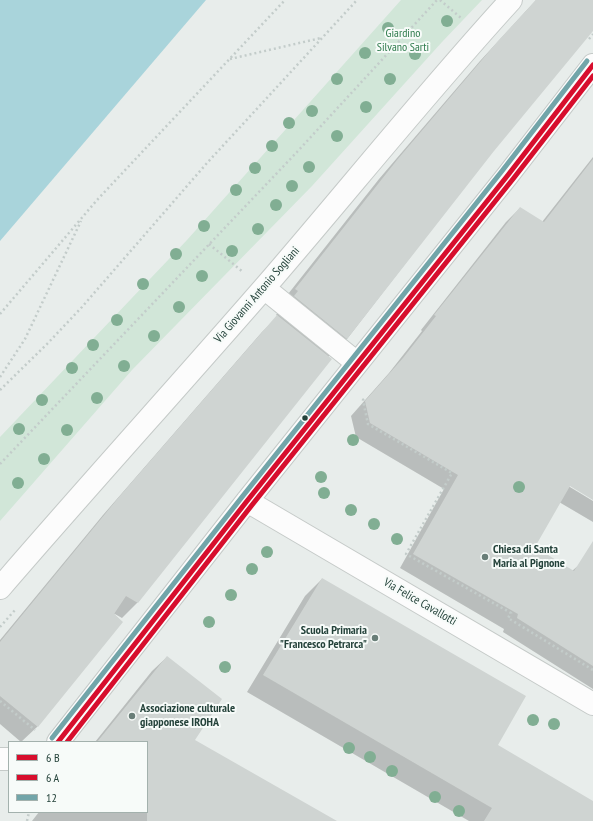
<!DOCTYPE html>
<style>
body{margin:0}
#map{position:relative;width:593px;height:821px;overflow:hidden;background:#e8edeb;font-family:"PT Sans Narrow",sans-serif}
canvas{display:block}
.legend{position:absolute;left:8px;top:741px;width:140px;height:72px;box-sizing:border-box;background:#f7fbf9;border:1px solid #a3b1ad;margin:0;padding:5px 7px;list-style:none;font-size:12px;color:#24423a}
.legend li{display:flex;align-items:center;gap:8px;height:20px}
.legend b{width:20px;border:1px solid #a3b1ad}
</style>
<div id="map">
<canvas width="593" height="821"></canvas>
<ul class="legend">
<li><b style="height:5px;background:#d70e2d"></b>6 B</li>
<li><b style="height:5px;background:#d70e2d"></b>6 A</li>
<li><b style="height:5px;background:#72a5a9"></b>12</li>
</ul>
</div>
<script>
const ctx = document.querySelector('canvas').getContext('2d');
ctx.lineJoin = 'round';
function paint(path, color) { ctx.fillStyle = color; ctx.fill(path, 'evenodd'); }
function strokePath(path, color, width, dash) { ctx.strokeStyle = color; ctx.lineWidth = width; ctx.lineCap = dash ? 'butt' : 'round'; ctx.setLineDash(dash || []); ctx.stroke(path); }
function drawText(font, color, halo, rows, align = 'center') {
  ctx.font = font + ' "PT Sans Narrow",sans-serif'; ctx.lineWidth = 4; ctx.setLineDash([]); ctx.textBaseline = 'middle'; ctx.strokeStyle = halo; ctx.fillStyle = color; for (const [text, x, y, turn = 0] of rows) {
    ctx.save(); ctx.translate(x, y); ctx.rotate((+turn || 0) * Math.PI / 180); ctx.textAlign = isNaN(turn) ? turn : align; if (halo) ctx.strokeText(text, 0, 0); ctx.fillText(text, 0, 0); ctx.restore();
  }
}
const green = new Path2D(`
 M401 0H482L442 42 312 186 132 370 0 521V437L187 240Z`);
const water = new Path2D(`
 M0 0H206L0 241Z`);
const shadow = new Path2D(`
 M536 0H593V29L493 150 347 339 328 357 138 602 122 618 113 613 122 622 37 727 21 742 0 724V640L103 515 262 332 278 316 276 315 280 310 277 308 379 179 480 61Z
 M593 157V499L566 483 565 484 593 501V522L559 502 534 548 572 571 580 564 593 571V689L503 632 504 629 400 568 444 489 356 437 351 416 389 373 422 331 421 330 506 222 520 208 542 222Z
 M322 579 496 745 593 802V821H469L247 692 305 596Z
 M167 657 193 741 303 821H32L39 812H147V742H95L152 671Z`);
const building = new Path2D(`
 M536 0H593V31L494 151 347 339 294 296 298 291 295 289 397 160 498 41Z
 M593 159V500L570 486 535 547 574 571 593 541V666L517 618 518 614 413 554 458 475 370 423 365 401 403 358 436 316 434 315 520 207 544 222Z
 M277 315 332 359 138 603 126 596 114 614 123 622 38 727 0 696V642L119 497Z
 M322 578 526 696 498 745 593 801V821H484L492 808 263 675Z
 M167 656 222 699 195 740 337 821H147V742H97Z`);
const path = new Path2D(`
 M440 0 461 18
 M589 39 593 34
 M230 59 321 38
 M209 244 243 272
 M0 314 97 200 285 0
 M0 377 25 339 81 221
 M0 390 48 343 82 307 207 163 357 0
 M364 399 363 400 368 424 452 473 406 554 511 613 508 618 593 670
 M0 464 297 152 437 0
 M0 627 15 610
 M0 701 35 730
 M27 821 29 812`);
const minor = new Path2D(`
 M264 288 357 363
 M247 501 593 704
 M0 588C87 487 177 388 264 288 347 192 426 93 511 0
 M58 742 247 501 508 175 593 65
 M0 759H9`);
const bus1 = new Path2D(`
 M58 742 247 501 508 175 593 65`);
const bus2 = new Path2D(`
 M67 742 252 505 513 179 593 76`);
const bus3 = new Path2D(`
 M52 738 242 497 502 171 587 61`);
const trees = [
 [447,21],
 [388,28],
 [365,53],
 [415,54],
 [337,79],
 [390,79],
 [366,107],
 [312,111],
 [289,123],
 [337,136],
 [272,146],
 [309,167],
 [255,168],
 [292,186],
 [236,190],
 [276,205],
 [204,226],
 [258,229],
 [232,251],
 [176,254],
 [202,276],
 [143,284],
 [179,307],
 [117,320],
 [154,336],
 [93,345],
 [124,366],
 [72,368],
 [97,398],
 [42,400],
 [19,429],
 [67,430],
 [353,440],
 [44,459],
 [321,477],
 [18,483],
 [519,487],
 [324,493],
 [351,510],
 [374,524],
 [397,539],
 [267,552],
 [252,569],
 [231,595],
 [209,622],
 [225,667],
 [533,720],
 [554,724],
 [349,748],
 [370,757],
 [392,771],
 [435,797],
 [459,811]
];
const markers = [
 [305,418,3.5,"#24423a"],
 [485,557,4,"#697e78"],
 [375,638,4,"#697e78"],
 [132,716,4,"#697e78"]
];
const parkNames = [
 ["Giardino",403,34],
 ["Silvano Sarti",403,48]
];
const streetNames = [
 ["Via Giovanni Antonio Sogliani",257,295,-49],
 ["Via Felice Cavallotti",420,602,30]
];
const poiNames = [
 ["Chiesa di Santa",493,550],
 ["Maria al Pignone",493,564],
 ["Scuola Primaria",367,631,"right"],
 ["\"Francesco Petrarca\"",367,645,"right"],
 ["Associazione culturale",140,709],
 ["giapponese IROHA",140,723]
];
paint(green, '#d1e6d8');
paint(water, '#a9d4db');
paint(shadow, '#0003');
paint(building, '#cfd4d2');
strokePath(minor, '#c5cac8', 24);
strokePath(path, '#c3ccca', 2.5, [2, 3]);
strokePath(minor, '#fcfcfc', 22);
strokePath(bus1, '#d70e2d', 5);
strokePath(bus2, '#d70e2d', 5);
strokePath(bus3, '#72a5a9', 5);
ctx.fillStyle = '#81ae93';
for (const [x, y] of trees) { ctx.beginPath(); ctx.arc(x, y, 6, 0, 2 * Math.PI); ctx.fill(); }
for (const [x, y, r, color] of markers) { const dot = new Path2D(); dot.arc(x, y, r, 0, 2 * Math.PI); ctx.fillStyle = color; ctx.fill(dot); strokePath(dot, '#f7fbf9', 1.5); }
drawText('12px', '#2d7a4b', '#f7fbf9', parkNames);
drawText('12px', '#24423a', '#f7fbf9', streetNames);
drawText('bold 12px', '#24423a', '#f7fbf9', poiNames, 'left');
</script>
